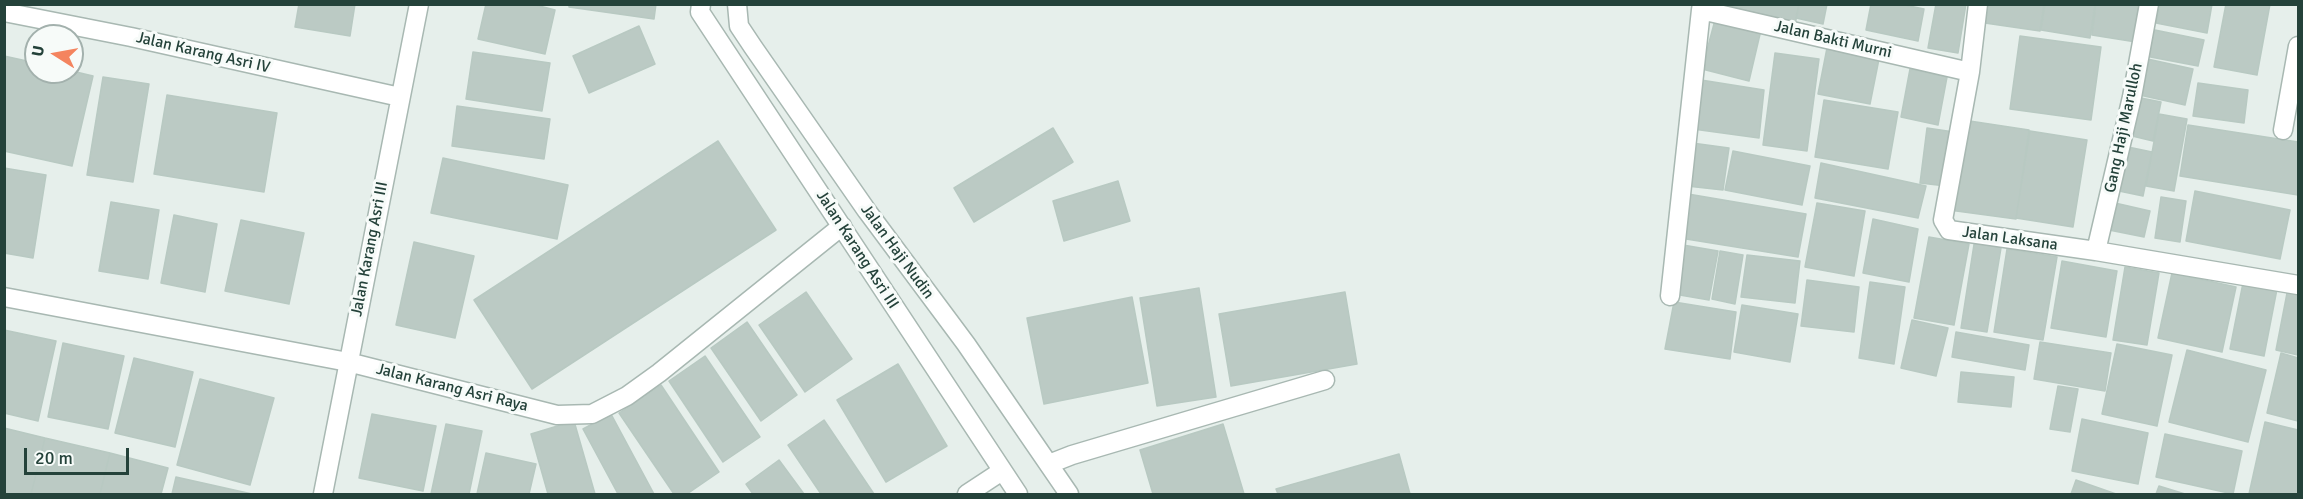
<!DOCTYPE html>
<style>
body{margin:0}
#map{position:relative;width:2303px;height:499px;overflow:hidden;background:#e6efeb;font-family:Signika,sans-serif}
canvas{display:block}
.frame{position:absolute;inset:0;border:6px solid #24423a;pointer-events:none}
.north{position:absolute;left:24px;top:24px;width:60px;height:60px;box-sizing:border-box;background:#f7fbf9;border:2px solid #a3b1ad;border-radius:50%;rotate:281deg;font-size:16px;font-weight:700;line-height:24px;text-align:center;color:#24423a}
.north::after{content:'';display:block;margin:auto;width:21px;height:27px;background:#f4845f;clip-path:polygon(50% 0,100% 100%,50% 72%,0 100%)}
.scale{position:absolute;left:24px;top:448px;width:105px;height:27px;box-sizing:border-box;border:3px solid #24423a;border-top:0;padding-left:8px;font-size:18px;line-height:21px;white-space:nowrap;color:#24423a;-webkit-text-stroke:4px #f7fbf9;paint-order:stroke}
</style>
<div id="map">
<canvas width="2303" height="499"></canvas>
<div class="frame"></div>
<div class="north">U</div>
<div class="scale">20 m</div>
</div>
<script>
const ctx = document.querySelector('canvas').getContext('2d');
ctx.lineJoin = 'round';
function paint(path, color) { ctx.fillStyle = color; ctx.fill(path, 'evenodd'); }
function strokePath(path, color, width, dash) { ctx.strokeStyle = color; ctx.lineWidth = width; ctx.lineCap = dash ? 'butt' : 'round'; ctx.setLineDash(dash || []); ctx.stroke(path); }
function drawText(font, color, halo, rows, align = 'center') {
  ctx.font = font + ' Signika,sans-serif'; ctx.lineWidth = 6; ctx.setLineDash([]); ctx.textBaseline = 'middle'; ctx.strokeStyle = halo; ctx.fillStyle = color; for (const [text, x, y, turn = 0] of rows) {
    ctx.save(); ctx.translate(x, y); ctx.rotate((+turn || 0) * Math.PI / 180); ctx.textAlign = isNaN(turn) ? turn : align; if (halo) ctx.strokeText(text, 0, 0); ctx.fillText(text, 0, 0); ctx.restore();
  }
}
const building = new Path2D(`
 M299 4H355L350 36 295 27Z
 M486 4H532L555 10 545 54 478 39Z
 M569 4H656L654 19 569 7Z
 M1714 4H1799L1795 25Z
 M1799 4H1827L1823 24 1796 18Z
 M1871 4H1900L1924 9 1918 41 1866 30Z
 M1936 4H1966L1958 53 1928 48Z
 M1980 4H2044L2040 31 1978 22Z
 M2045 4H2095L2090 38 2041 30Z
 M2096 4H2141L2136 42 2092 35Z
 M2160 4H2212L2207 33 2156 23Z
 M2226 4H2270L2257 75 2214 67Z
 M1715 20 1761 30 1749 81 1702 69Z
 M639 26 655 64 589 93 573 56Z
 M2145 28 2204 40 2198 66 2140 55Z
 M2020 36 2101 47 2091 120 2010 109Z
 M1827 48 1879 59 1870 104 1818 94Z
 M473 52 550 63 542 111 466 99Z
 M1775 53 1819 59 1807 151 1763 145Z
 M4 56 36 63V72L72 71 93 76 72 166 4 151Z
 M2143 58 2193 69 2185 105 2135 94Z
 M1910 69 1947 77 1938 125 1901 117Z
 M103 77 149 84 133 182 87 175Z
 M1701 80 1764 90 1759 138 1693 129Z
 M2198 83 2248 90 2244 123 2193 116Z
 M167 95 277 113 264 192 154 174Z
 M2136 97 2161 102 2153 141 2128 135Z
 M1824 100 1898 112 1888 169 1815 157Z
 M457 106 550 119 544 159 452 146Z
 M2159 114 2187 119 2174 191 2146 186Z
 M1963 120 2029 130 2016 219 1949 210Z
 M2188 125 2298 142V195L2180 176Z
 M1053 128 1073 162 974 222 954 188Z
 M1927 128 1954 132 1946 186 1920 183Z
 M2030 131 2087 140 2073 227 2016 218Z
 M718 141 776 230 532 389 474 300Z
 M1692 143 1729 148 1723 190 1687 186Z
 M2128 147 2152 152 2143 196 2119 191Z
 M1733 151 1810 166 1802 205 1725 190Z
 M443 158 568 185 557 239 431 213Z
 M1821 163 1926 186 1918 218 1815 198Z
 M4 168 46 175 33 258 4 253Z
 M1118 181 1130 221 1064 241 1053 201Z
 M2195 191 2290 210 2280 259 2186 241Z
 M1688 194 1806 214 1798 257 1680 238Z
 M2161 197 2186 201 2180 242 2155 238Z
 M111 202 159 210 148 279 99 271Z
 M1817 203 1865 211 1854 276 1805 267Z
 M2115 203 2150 211 2144 237 2109 230Z
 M174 215 217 224 205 292 161 283Z
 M1873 219 1918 229 1909 282 1863 273Z
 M241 220 304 233 289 304 225 291Z
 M1929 237 1969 244 1954 325 1914 318Z
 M1975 238 2002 242 1987 332 1961 328Z
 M414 242 474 256 455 338 396 325Z
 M1683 245 1718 251 1709 300 1674 294Z
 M2007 249 2057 257 2043 340 1994 332Z
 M1720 251 1743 255 1735 304 1712 299Z
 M1747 255 1800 261 1795 303 1741 297Z
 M2062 261 2117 271 2106 337 2051 328Z
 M2125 267 2159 273 2147 345 2113 340Z
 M2172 273 2236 287 2222 352 2158 338Z
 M1807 280 1859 287 1854 332 1801 326Z
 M1870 282 1905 287 1894 364 1859 358Z
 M2243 283 2277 289 2264 356 2230 349Z
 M1199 288 1216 397 1157 406 1140 298Z
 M2288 288 2298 290V355L2276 350Z
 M806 292 852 359 805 392 759 325Z
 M1345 292 1357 364 1231 386 1219 314Z
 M1132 297 1148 383 1044 404 1027 318Z
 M1674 302 1736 312 1730 359 1665 349Z
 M1742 305 1798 314 1790 362 1734 352Z
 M1912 320 1948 328 1936 376 1901 368Z
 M747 322 797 395 761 421 711 348Z
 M4 330 56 341 38 421 4 413Z
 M1956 332 2029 345 2025 370 1952 357Z
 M2040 342 2111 353 2105 391 2034 379Z
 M63 343 124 356 108 429 48 417Z
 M2117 344 2172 355 2157 426 2102 414Z
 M2187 350 2266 370 2248 442 2169 422Z
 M2281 353 2298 358V421L2267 413Z
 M705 356 760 437 723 462 669 381Z
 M134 358 193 372 175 447 115 433Z
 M898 364 947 446 886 482 837 400Z
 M1961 372 2014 377 2011 407 1958 402Z
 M200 379 274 398 250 485 177 465Z
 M661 385 719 472 687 494H674L619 413Z
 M2058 386 2078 389 2070 432 2050 429Z
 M372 414 436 426 423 491 359 478Z
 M611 414 654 494H618L583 429Z
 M2082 419 2148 433 2138 484 2072 471Z
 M824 420 874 494H821L788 445Z
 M574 421 595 494H548L531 434Z
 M2265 422 2298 430V494H2249Z
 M446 424 482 431 469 494H431Z
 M1223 424 1244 494H1153L1140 450Z
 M4 428 45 438 31 494H4Z
 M2165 434 2242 451 2233 494 2156 477Z
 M45 438 110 453 100 494H31Z
 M110 453 168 468 161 494H100Z
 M486 453 536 464 529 494H477Z
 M1399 454 1410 494H1278L1276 489Z
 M779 460 804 494H753L746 484Z
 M176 477 252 494H172Z
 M2076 480 2116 494H2071Z
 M2159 486 2185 494H2156Z`);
const service = new Path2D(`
 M1049 464 1072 455 1325 380`);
const minor = new Path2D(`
 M701 4 700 12 1018 494
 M737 4 739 26 753 47 867 211 966 344 1069 494
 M1702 4 1701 10 1970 72
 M1978 4 1970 72 1943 220 1949 230 2096 251 2298 285
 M4 12 131 37 400 97
 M2283 130 2298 46
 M2096 251 2132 97 2149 4
 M1670 296 1701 10
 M4 297 348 362 557 415 592 414 627 396 659 373 842 226
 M323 494 419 4
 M967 494 1002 471`);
const streetNames = [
 ["Jalan Bakti Murni",1833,40,13],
 ["Jalan Karang Asri IV",203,53,13],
 ["Gang Haji Marulloh",2124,128,-78],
 ["Jalan Laksana",2010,239,8],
 ["Jalan Karang Asri III",370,249,-79],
 ["Jalan Karang Asri III",857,250,57],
 ["Jalan Haji Nudin",897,252,54],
 ["Jalan Karang Asri Raya",452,388,14]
];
paint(building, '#bbcac4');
strokePath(building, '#b8c9c2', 1.5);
strokePath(service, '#a8b8b2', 21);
strokePath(minor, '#a8b8b2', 21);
strokePath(service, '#fff', 18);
strokePath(minor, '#fff', 18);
drawText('16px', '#24423a', '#f7fbf9', streetNames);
</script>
